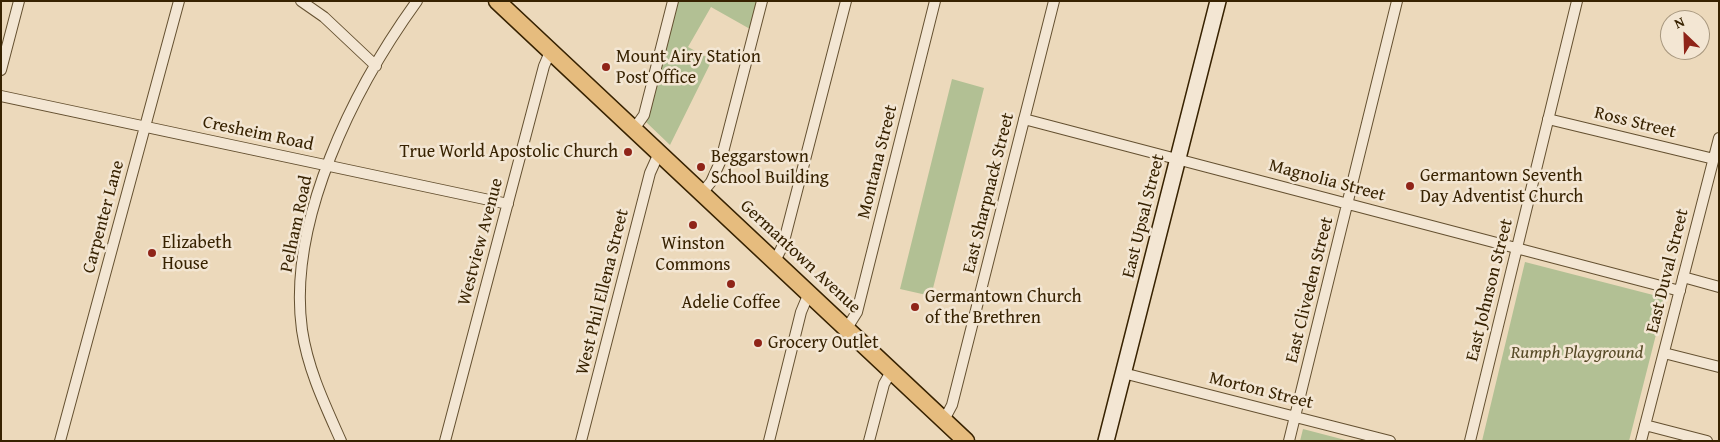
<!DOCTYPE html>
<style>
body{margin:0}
#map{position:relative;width:1720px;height:442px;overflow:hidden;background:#ecd9bb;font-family:"Gentium Book Plus",serif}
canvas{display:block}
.frame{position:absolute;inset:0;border:2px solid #372201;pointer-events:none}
.north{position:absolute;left:1660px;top:10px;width:50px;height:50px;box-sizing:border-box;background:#f3e6d3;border:1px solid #a8987f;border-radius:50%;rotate:336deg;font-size:14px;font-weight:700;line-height:20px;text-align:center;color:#372201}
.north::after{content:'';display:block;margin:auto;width:18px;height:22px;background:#8f2418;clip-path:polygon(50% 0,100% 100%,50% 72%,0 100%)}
</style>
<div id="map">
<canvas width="1720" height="442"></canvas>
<div class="frame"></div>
<div class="north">N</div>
</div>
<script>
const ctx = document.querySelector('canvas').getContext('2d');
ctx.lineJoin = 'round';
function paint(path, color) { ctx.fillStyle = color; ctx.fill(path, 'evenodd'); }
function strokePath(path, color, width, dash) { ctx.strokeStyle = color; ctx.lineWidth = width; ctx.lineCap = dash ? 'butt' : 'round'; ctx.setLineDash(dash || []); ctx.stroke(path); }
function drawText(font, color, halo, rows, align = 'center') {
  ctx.font = font + ' "Gentium Book Plus",serif'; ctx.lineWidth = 5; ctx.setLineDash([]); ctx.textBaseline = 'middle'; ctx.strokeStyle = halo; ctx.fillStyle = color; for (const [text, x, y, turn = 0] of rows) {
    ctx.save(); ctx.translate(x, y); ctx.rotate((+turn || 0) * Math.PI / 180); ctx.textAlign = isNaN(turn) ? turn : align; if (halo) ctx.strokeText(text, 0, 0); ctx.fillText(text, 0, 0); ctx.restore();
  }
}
const green = new Path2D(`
 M677 1H757L750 29 711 7 688 47 712 60 670 145 646 122Z
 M952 79 984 88 931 296 900 289Z
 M1525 262 1661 297 1664 303 1629 441H1482Z
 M1303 429 1349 441H1300Z`);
const street = new Path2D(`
 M301 1 324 17 376 66
 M1 70 19 1
 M1 96 508 204
 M1024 119 1680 291
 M1548 119 1714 159
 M634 129 644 115 673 1
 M702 193 711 182 721 160 762 1
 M775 261 783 245 846 1
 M1683 277 1719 287
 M847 328 857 312 935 1
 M1664 353 1719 367
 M1123 373 1390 441
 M944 420 952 405 1054 1
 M1645 425 1707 441
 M60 441 179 1
 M341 441C325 405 308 370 302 330 287 221 354 88 417 1
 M445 441 544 66 550 52
 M581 441 650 173 659 153
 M769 441 801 312 809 293
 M869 441 884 384 892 370
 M1289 441 1397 1
 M1470 441 1577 1
 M1641 441 1719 138`);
const secondary = new Path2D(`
 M1106 441 1218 1`);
const primary = new Path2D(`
 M497 1 966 441`);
const markers = [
 [606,67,5,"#8f2418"],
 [628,152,5,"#8f2418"],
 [701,167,5,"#8f2418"],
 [1410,186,5,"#8f2418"],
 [693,225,5,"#8f2418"],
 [152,253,5,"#8f2418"],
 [731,284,5,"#8f2418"],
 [915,307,5,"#8f2418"],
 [758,343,5,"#8f2418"]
];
const poiNames = [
 ["Mount Airy Station",616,57],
 ["Post Office",616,78],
 ["True World Apostolic Church",618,152,"right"],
 ["Beggarstown",711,157],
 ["School Building",711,178],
 ["Germantown Seventh",1420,176],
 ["Day Adventist Church",1420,197],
 ["Elizabeth",162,243],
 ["House",162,264],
 ["Winston",693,244,"center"],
 ["Commons",693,265,"center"],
 ["Germantown Church",925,297],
 ["of the Brethren",925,318],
 ["Adelie Coffee",731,303,"center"],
 ["Grocery Outlet",768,343]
];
const streetNames = [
 ["Ross Street",1635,123,14],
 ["Cresheim Road",258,134,12],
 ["Montana Street",878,162,-76],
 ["Magnolia Street",1327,181,15],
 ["East Sharpnack Street",989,193,-76],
 ["East Upsal Street",1144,216,-76],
 ["Carpenter Lane",104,217,-75],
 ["Pelham Road",297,224,-78],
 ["Westview Avenue",481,242,-75],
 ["Germantown Avenue",800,257,43],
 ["East Duval Street",1668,271,-76],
 ["East Cliveden Street",1310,290,-76],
 ["East Johnson Street",1490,290,-76],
 ["West Phil Ellena Street",603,292,-76],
 ["Morton Street",1261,391,14]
];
const parkNames = [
 ["Rumph Playground",1577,353]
];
paint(green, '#b2c094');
strokePath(street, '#645030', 12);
strokePath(secondary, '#372201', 18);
strokePath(primary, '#372201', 19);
strokePath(street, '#f3e6d3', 10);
strokePath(secondary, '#f3e6d3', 15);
strokePath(primary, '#e6bc7e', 16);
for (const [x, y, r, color] of markers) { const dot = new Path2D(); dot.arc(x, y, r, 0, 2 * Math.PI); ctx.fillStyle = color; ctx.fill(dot); strokePath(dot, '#f3e6d3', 2); }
drawText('18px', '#372201', '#f3e6d3', poiNames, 'left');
drawText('18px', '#372201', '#f3e6d3', streetNames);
drawText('italic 18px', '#564a26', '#f3e6d3', parkNames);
</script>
